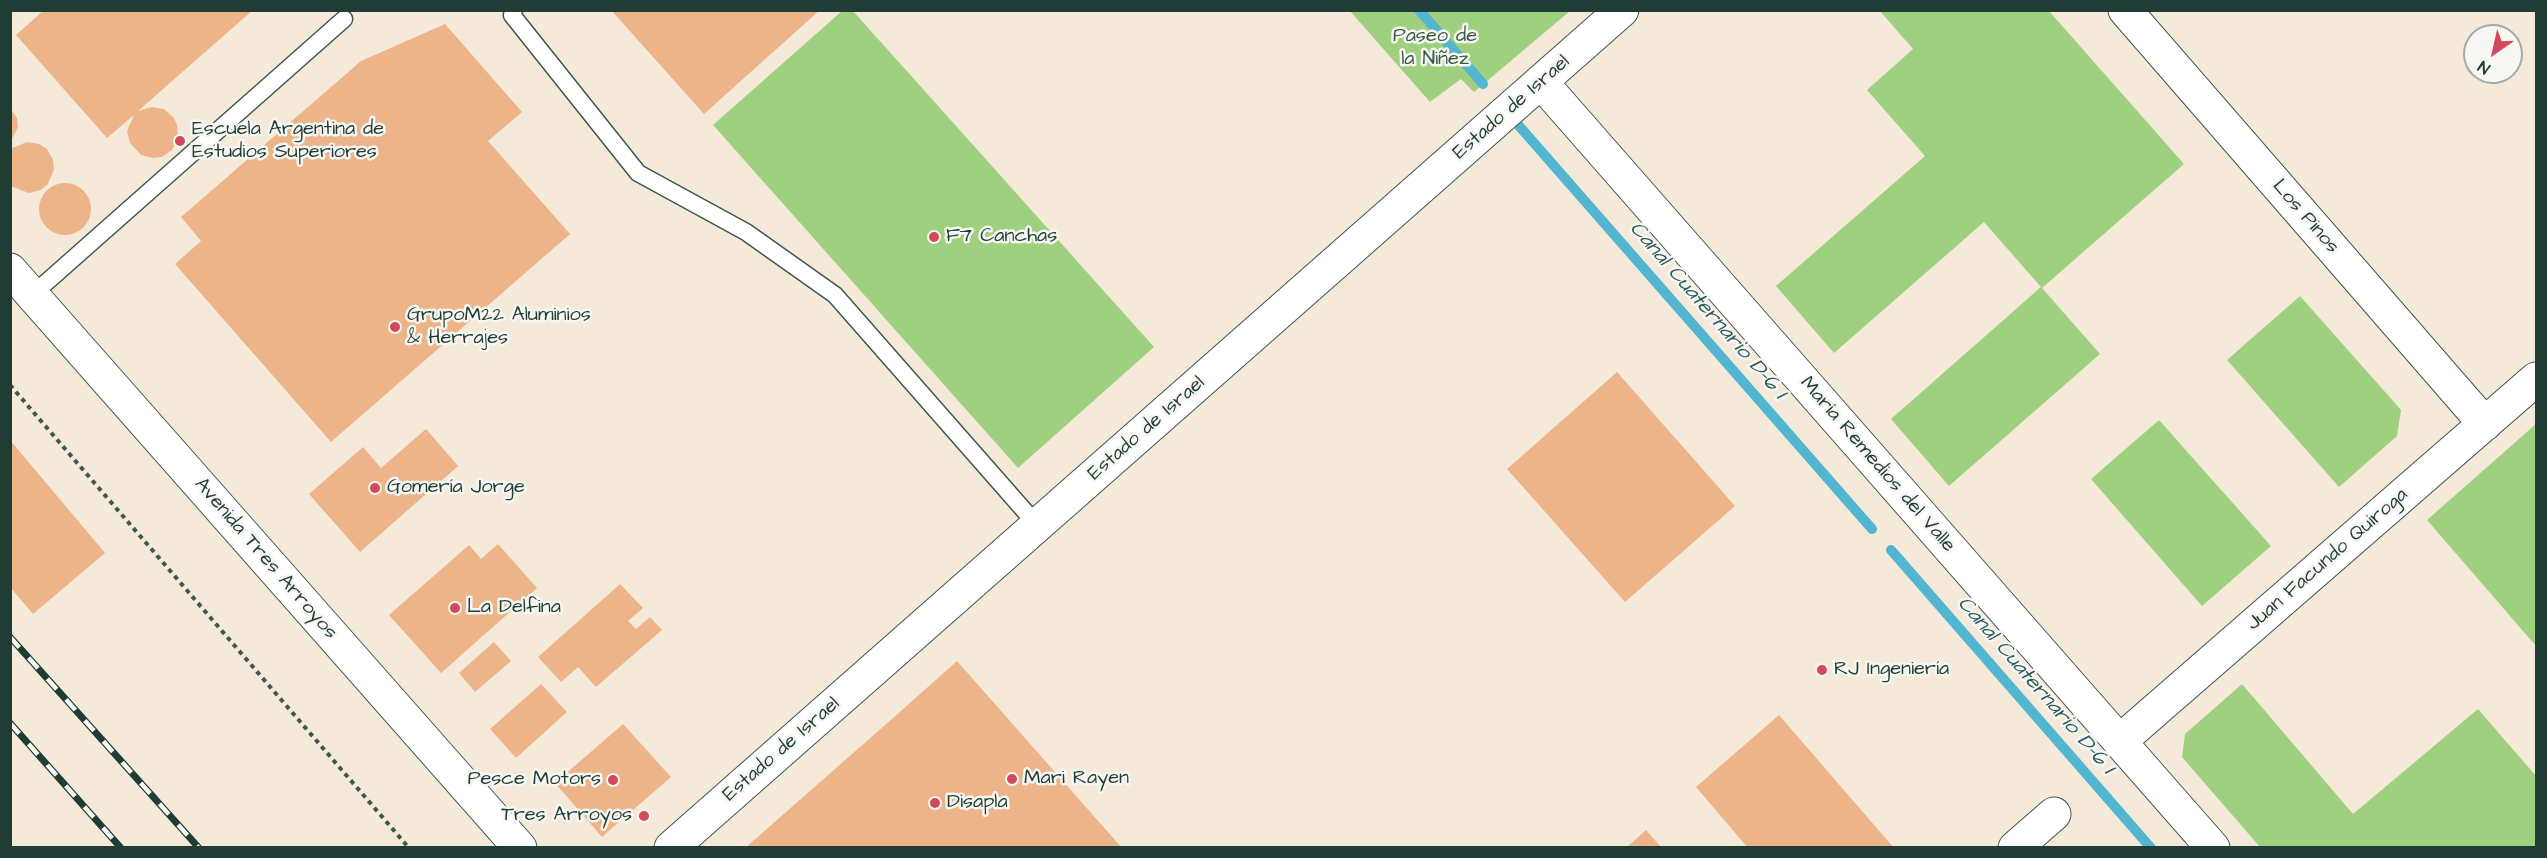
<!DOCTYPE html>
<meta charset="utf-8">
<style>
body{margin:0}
#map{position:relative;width:2547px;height:858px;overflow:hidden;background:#f5ead9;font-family:"Architects Daughter",sans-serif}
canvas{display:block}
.frame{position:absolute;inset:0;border:12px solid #1f3d34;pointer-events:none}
.north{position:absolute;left:2463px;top:24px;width:60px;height:60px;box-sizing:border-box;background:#f6f6f2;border:2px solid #a0aca6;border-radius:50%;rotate:214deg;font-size:16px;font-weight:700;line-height:24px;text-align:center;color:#1f3d34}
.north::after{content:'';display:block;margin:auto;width:21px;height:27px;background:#d1495b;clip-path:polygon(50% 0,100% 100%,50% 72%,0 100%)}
</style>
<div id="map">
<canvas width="2547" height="858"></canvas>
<div class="frame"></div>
<div class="north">N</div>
</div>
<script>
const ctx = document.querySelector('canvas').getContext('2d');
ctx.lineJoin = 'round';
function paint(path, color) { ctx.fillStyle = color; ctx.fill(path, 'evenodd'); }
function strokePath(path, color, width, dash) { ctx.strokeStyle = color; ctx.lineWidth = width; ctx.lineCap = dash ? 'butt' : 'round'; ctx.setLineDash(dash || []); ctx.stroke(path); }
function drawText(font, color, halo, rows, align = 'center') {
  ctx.font = font + ' "Architects Daughter",sans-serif'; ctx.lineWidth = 5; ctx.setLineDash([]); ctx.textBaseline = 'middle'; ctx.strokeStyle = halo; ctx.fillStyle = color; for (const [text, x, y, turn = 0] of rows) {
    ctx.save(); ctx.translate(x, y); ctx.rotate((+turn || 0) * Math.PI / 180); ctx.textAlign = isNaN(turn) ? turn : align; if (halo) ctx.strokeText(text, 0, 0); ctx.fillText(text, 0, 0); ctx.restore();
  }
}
const green = new Path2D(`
 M842 11H853L1154 347 1018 468 713 125Z
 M1350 11H1570L1474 92 1461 79 1430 102Z
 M1880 11H2049L2184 164 2042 288 2100 354 1949 486 1891 419 2041 287 1984 222 1834 353 1776 286 1925 156 1867 90 1913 49Z
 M2300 296 2401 410 2397 436 2339 487 2227 360Z
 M2159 420 2271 546 2202 606 2091 479Z
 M2536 424V646L2427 520Z
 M2242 684 2353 814 2478 709 2536 776V847H2260L2182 757 2185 734Z`);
const stream = new Path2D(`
 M1419 10 1483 84
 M1513 119 1872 529
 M1891 550 2151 848`);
const building = new Path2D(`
 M44 10H253L138 111 152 107 164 109 174 118 177 125 178 138 172 150 162 157 153 158 141 155 130 143 127 131 134 115 107 138 16 35Z
 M611 10H820L704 114Z
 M445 24 522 112 488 141 570 234 331 442 175 264 201 241 181 217 361 61Z
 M10 108 17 118 18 127 10 143Z
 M27 142 39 144 47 149 53 160 54 169 48 184 41 190 29 193 10 186V149Z
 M39 209a26 26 0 1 1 52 0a26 26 0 1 1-52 0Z
 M1617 372 1735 506 1625 602 1507 469Z
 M426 429 458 466 360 552 309 494 363 447 381 468Z
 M10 440 105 553 33 614 10 587Z
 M498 544 537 588 441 673 389 615 469 545 481 559Z
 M620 584 643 608 628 621 636 629 650 617 662 630 596 687 578 667 561 682 538 657Z
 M494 642 511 661 475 692 459 673Z
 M957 661 1122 848H745L901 711Z
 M541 684 567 712 516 758 490 729Z
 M1779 715 1894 848H1748L1696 787Z
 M623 724 671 777 602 837 555 783Z
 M1646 830 1662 848H1626Z`);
const path = new Path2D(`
 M10 385 409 848`);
const service = new Path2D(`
 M514 10 512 15 638 173 746 232 835 295 1037 525
 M32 295 344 19`);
const minor = new Path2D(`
 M2125 10 2485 424
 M1541 82 2213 848
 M2120 741 2536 379
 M2015 848 2054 814`);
const tertiary = new Path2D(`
 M671 848 1622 10`);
const secondary = new Path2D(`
 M10 270 520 848`);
const rail = new Path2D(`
 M10 637 199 848
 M10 723 121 848`);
const markers = [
 [180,141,6,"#d1495b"],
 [934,237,6,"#d1495b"],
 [395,327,6,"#d1495b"],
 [375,488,6,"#d1495b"],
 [455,608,6,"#d1495b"],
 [1822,670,6,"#d1495b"],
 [1012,779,6,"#d1495b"],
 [613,780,6,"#d1495b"],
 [935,803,6,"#d1495b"],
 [644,816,6,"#d1495b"]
];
const parkNames = [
 ["Paseo de",1435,37],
 ["la Niñez",1435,60]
];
const streetNames = [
 ["Estado de Israel",1512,108,-41],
 ["Los Pinos",2305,217,49],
 ["Estado de Israel",1147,429,-41],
 ["María Remedios del Valle",1877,465,49],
 ["Avenida Tres Arroyos",265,559,49],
 ["Juan Facundo Quiroga",2328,560,-41],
 ["Estado de Israel",782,750,-41]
];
const poiNames = [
 ["Escuela Argentina de",192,130],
 ["Estudios Superiores",192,153],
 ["F7 Canchas",946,237],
 ["GrupoM22 Aluminios",407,316],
 ["& Herrajes",407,339],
 ["Gomería Jorge",387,488],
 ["La Delfina",467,608],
 ["RJ Ingeniería",1834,670],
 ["Mari Rayen",1024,779],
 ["Pesce Motors",601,780,"right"],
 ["Disapla",947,803],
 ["Tres Arroyos",632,816,"right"]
];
const waterNames = [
 ["Canal Cuaternario D-6 I",1707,311,49],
 ["Canal Cuaternario D-6 I",2035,686,49]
];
paint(green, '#9ed07f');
strokePath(stream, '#52b6d1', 10);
paint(building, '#eeb489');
strokePath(service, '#3f574d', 19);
strokePath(minor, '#3f574d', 35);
strokePath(tertiary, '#3f574d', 35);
strokePath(secondary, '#3f574d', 35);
strokePath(path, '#3f574d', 4, [4.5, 4.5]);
strokePath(service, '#fff', 16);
strokePath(minor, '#fff', 33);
strokePath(tertiary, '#fff', 33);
strokePath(secondary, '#fff', 33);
strokePath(rail, '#1f3d34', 7);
strokePath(rail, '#f6f6f2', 4.5, [14]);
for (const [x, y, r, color] of markers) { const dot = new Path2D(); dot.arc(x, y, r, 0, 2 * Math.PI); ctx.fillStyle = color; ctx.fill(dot); strokePath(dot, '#f6f6f2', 2); }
drawText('20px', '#385a43', '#f6f6f2', parkNames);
drawText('20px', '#1f3d34', '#f6f6f2', streetNames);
drawText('20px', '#1f3d34', '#f6f6f2', poiNames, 'left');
drawText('italic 21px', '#2c5b5b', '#f6f6f2', waterNames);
</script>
